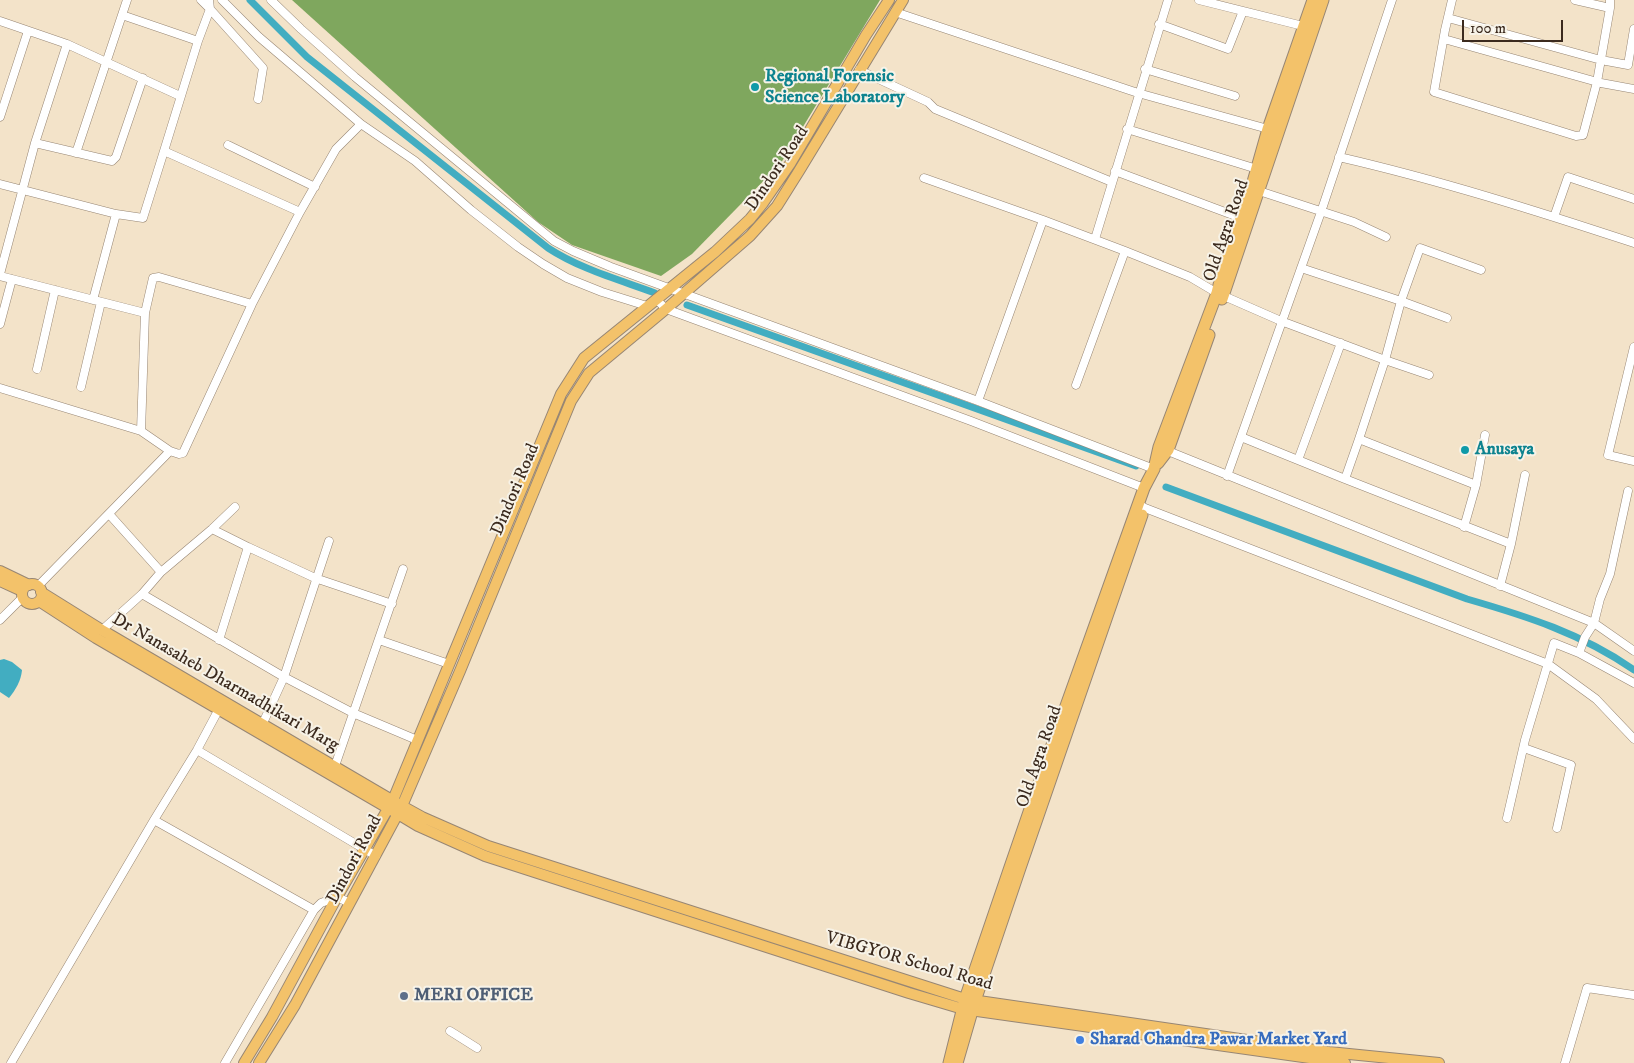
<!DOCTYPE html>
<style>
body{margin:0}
#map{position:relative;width:1634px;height:1063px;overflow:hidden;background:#f3e3c9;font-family:"IM FELL DW Pica",serif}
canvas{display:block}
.scale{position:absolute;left:1462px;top:20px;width:101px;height:22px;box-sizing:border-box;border:2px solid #3b2a1e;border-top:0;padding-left:6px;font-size:15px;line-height:18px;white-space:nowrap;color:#3b2a1e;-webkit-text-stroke:4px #f7f3e8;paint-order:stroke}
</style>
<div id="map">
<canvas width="1634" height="1063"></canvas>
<div class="scale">100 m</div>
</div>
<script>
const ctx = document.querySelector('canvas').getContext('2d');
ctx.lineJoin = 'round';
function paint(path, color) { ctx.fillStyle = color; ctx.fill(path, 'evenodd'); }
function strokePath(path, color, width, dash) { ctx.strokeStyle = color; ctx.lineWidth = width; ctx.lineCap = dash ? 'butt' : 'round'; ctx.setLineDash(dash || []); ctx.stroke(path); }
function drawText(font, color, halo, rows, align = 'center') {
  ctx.font = font + ' "IM FELL DW Pica",serif'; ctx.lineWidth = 4; ctx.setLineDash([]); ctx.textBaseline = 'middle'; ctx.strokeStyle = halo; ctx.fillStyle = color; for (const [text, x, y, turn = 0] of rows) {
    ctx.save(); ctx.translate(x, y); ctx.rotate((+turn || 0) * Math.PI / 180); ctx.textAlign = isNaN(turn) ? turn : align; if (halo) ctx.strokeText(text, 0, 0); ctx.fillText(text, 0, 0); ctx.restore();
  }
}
const forest = new Path2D(`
 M292 0H880L781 163 692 254 661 276 572 245 538 222Z`);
const water = new Path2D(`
 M4 659 12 662 22 670C21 681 16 689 9 698L0 692V660Z`);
const canal = new Path2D(`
 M250 0 307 57 548 248C580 269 620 280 655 293
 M687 305 1136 466
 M1166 487 1467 599C1526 616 1583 634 1634 670`);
const minor = new Path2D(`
 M209 0 210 9 263 68 258 99
 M222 0 259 37 361 124
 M271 0 301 29 355 77 554 241 573 251 611 267 978 401 1154 469
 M1199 0 1303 26
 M1452 0 1445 30 1434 92 1576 136 1583 135 1597 82 1610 8V0
 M1575 0 1610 8
 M895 12 1138 93 1268 129
 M122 15 127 0
 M1448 18 1601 60 1628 65 1634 29
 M0 21 67 44 180 96
 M1159 24 1228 49 1243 11
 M1444 39 1601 83 1634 89
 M198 41 210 9 201 0
 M1145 69 1235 96
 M859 70 928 102 935 109 1112 182
 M0 117 28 31
 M1127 129 1257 169
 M35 143 67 44
 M228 145 315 187
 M76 153 122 15 198 41 164 151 300 212
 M1339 157C1439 180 1537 211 1634 243
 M1115 171 1241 218
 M924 178 1043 220
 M0 184 116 214 93 300
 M1256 190 1354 222 1386 237
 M116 214 143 218 164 151
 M1554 217 1568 177 1634 199
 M1095 239 1168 0
 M1301 268 1401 301 1385 360 1429 375
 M0 274 35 143 112 161 116 157 143 78
 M0 276 145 313
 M656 299 666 309 971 421 1144 488
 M1447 318 1401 301 1420 248 1481 270
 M0 324 12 279
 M1634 347 1608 455 1634 461
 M37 369 55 290
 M1076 385 1125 251
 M81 387 101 302
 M0 388 141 431 170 451 179 454 183 453 252 304 300 212 336 149 361 124 415 161 471 210 518 247 543 264 567 278 602 292 647 306
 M978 401 1043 220 1125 251 1190 277 1217 293 1281 321 1385 360 1359 439 1476 485 1485 435
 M141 431 145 313 153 278 159 277 252 304
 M1241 437 1345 479
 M1359 439 1345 479 1511 544 1500 586
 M1163 449 1594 623 1634 651
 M1298 460 1341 343
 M1227 476 1321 212 1392 0
 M1138 504 1145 508 1548 664 1596 699 1634 739
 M109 514 161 572
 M1464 527 1476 485
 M212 529 248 547 315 578 392 604
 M1511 544 1525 475
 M38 586 170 451
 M142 594 284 677 353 713 417 740
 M0 620 22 598
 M102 630 142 594 161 572 212 529 235 507
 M219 640 248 547
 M379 640 449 664
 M1579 653 1585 637 1594 623 1600 599 1610 574 1628 491
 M263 723 284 677 329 541
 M1524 748 1571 765 1557 828
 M197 750 376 856
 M335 766 403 569
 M1507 818 1525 740 1554 643 1579 653 1634 683
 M154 820 314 910
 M450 1031 477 1048
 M11 1063 154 820 197 750 220 707
 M225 1063 314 910 321 903 337 897 350 903
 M1565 1063 1587 988 1634 995`);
const major = new Path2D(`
 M0 571 29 585
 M0 581 22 591
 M22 594a10 10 0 1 1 20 0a10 10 0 1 1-20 0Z
 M41 592 102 630 402 806 422 817 488 846 965 999 1329 1052 1439 1063
 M39 601 96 638 398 814 418 826 485 856 909 993 963 1009 1345 1063
 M244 1063 272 1017 337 897 393 800 561 394 584 358 715 252 750 219 763 203 790 164 866 35 889 0
 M259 1063 295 1005 402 806 460 671 571 401 589 373 666 309 750 236 777 206 799 171 903 0`);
const highway = new Path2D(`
 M1222 299 1323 0
 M1158 463 1168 450 1209 335
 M949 1063 965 999 1008 873 1052 745 1144 488 1154 469 1159 447 1217 293 1223 269 1251 189 1268 129 1313 0
 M957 1063 975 1001 1020 868 1142 515`);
const markers = [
 [755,87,5,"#0f9aa8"],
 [1465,450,5,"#0f9aa8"],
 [404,996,5,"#5c6f8a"],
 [1080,1040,5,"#3f7fe0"]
];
const cultureNames = [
 ["Regional Forensic",765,77],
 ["Science Laboratory",765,98],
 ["Anusaya",1475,450]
];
const streetNames = [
 ["Dindori Road",778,169,-56],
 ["Old Agra Road",1227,231,-71],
 ["Dindori Road",516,490,-67],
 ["Dr Nanasaheb Dharmadhikari Marg",225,683,30],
 ["Old Agra Road",1040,757,-71],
 ["Dindori Road",355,860,-62],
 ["VIBGYOR School Road",909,962,16]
];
const serviceNames = [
 ["MERI OFFICE",414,996]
];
const shopNames = [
 ["Sharad Chandra Pawar Market Yard",1090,1040]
];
paint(forest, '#7fa75e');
paint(water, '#42adc1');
strokePath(canal, '#42adc1', 7);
strokePath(minor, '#978674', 9);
strokePath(major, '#978674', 12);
strokePath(highway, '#978674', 13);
strokePath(minor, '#fff', 8);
strokePath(major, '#f3c26a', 10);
strokePath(highway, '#f3c26a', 11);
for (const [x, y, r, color] of markers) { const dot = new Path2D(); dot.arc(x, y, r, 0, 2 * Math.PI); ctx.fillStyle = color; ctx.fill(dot); strokePath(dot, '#f7f3e8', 2); }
drawText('bold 18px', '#0d838f', '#f7f3e8', cultureNames, 'left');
drawText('18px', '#3b2a1e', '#f7f3e8', streetNames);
drawText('bold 18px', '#4e5e75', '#f7f3e8', serviceNames, 'left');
drawText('bold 18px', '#366cbe', '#f7f3e8', shopNames, 'left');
</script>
